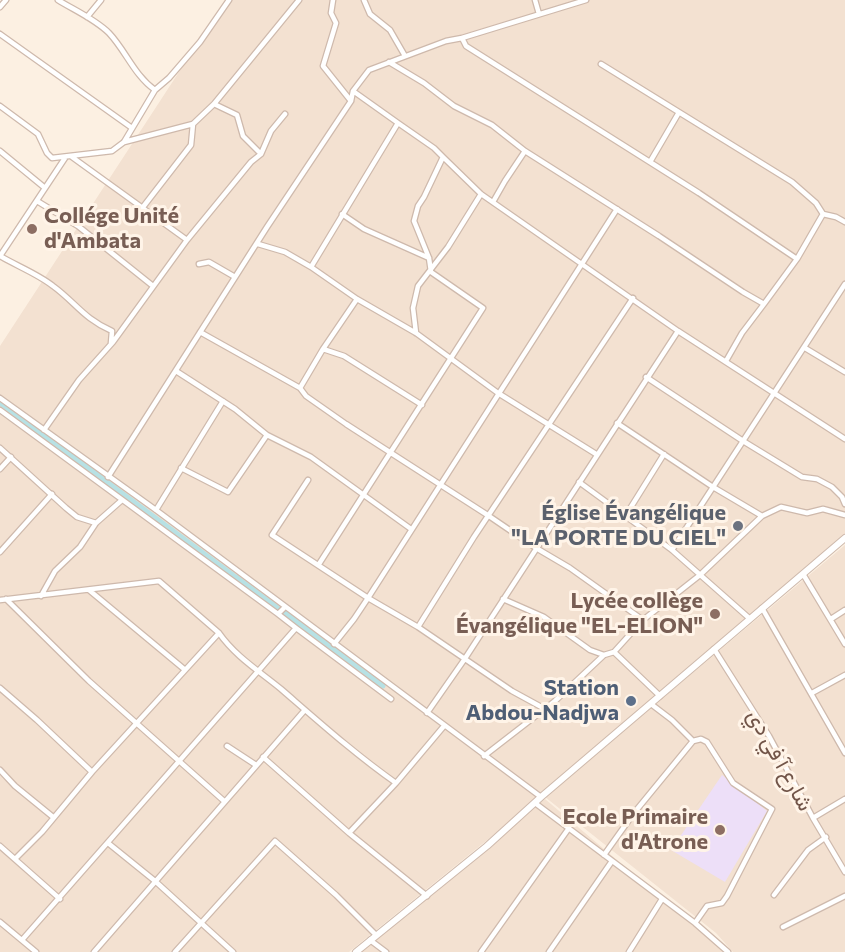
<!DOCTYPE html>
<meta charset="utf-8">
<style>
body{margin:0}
canvas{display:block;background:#fcf0e2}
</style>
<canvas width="845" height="952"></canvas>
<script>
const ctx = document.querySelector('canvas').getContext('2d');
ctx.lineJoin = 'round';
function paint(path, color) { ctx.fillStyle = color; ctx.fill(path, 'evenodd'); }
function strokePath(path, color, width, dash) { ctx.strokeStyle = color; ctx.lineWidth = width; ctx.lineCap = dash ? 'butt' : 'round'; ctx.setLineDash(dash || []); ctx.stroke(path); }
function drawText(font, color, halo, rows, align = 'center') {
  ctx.font = font + ' Commissioner,Vazirmatn,sans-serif'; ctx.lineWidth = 6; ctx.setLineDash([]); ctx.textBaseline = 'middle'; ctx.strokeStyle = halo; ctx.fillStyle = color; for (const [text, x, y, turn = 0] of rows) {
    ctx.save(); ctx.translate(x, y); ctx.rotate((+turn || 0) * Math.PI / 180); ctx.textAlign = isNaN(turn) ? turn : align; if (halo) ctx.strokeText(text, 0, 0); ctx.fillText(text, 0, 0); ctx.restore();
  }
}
const residential = new Path2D(`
 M226 0H845V536L541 795 202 543 539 798 349 952H0V407L79 452 0 395V346Z
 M845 545V952H733L716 933 545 797Z
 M545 799 644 883 716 938 729 952H358Z`);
const education = new Path2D(`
 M722 775 767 811 725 882 671 850Z`);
const canal = new Path2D(`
 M0 403 233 575
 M236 577 279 609
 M285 613 383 686`);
const minor = new Path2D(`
 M58 0C74 10 95 19 109 33 126 51 134 75 155 90
 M333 0 331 13 336 23 323 66 351 101
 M364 0 370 14 390 30 405 56
 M535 0 539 14
 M0 7 6 0
 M87 17 101 0
 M0 34 132 128
 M462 38 586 0
 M389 62 424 83 454 106 492 125 525 151 659 236 743 292 764 304 797 259 823 214 816 203 792 182 601 64
 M214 104 237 115 243 136 261 154
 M0 106 38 134 47 153 52 158 112 151 124 142 155 90 169 78 200 42 229 0
 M124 142 193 124 214 104 299 0
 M0 151 45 188
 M72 157 187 240
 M443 157 481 194 678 331
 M650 162 678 114
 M37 201 78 226 153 286
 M493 202 505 181 525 151
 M143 207 191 145 193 124
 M342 214 364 229 429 258
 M823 214 836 217 845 222
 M258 244 285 252 311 267 357 299 416 333 498 393 596 454
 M0 256C17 266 38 274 53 286 75 302 84 319 112 331L111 343
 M0 256 65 158
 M199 264 209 262 235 277
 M311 267 398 123 353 91
 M200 332 300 388 306 396 346 424 489 516 536 548 570 568 643 620
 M416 333 413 308 418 286 448 247 481 194
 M805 348 845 372
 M323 349 344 356 422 405
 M726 361 742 333 764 304
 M176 371 235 409 267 435 311 457 411 529
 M646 377 743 441 845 284
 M300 388 323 349 357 299
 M0 398 156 510 541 797
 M0 410 278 614 285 607
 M617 423 713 487 762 516 781 507 807 513 823 509 845 515
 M44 430 79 380 113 342 187 240 251 162 261 154 271 131 285 114
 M0 448 66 508 77 517 96 523
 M181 468 228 492 267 435
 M0 469 11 457
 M108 477 267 227 351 101 353 91 369 70 446 41 462 38 466 46 699 193 797 259
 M308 480 272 535 368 598 418 627 512 691 545 709
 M579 482 672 550 749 618
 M156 510 223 401
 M626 515 664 454
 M672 550 743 441 802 477 817 479 832 487 842 497 845 504
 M0 552 52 494
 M319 564 483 308 431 272 429 258 414 221 418 206 424 197 443 157 434 148 398 123
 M803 574 845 644
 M89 590 184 669
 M41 596 55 571 80 547 96 523 122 500
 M6 599 89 681 224 801
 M503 599 544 617 590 650 604 655
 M0 600 159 581 219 633C235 656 259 671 281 689 318 721 356 755 396 783
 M762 608 845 753
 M831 619 845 610
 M418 627 474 537 633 298
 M296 628 391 699
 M334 644 354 619 368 598 617 209
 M714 649 769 736 813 818 845 872
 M614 652 660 696
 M0 688 37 720 92 772
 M812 693 845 675
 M651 704 672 720 693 741
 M427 713 464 660 678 331 845 439
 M227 746 256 765
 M484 756 555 701 604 655 614 652 643 620 700 575 762 516
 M263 757 349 833 427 896
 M0 770 15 786 53 817
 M535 803 695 923 728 952
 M813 818 845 799
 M349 833 396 783 444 726
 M108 843 155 881 233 952
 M0 846 60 899
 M604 855 634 813 693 741 701 739 707 742 733 783 772 809 727 896 722 903 707 906 695 923
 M15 859 42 832 92 772 219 633
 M774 895 808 850 826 837
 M0 922 36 952
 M783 927 845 896
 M22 940 296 628 278 614
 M370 940 386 952
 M94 952 304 711
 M175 952 275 841 336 895 376 935
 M481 952 569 828
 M549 952 612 861
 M629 952 662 899`);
const tertiary = new Path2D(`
 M356 952 487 846 541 797 845 538`);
const markers = [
 [32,229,6,"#8d6e63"],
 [738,526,6,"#6b7280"],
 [715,614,6,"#8d6e63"],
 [631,701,6,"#5c6f8a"],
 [720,830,6,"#8d6e63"]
];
const educationNames = [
 ["Collége Unité",44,216,"left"],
 ["d'Ambata",44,241,"left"],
 ["Lycée collège",703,601],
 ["Évangélique \"EL-ELION\"",703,626],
 ["Ecole Primaire",708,817],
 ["d'Atrone",708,842]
];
const worshipNames = [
 ["Église Évangélique",726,513],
 ["\"LA PORTE DU CIEL\"",726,538]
];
const serviceNames = [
 ["Station",619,688],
 ["Abdou-Nadjwa",619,713]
];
const streetNames = [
 ["شارع آ في دي",780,760,61]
];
paint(residential, '#f3e1d1');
paint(education, '#eddff8');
strokePath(canal, '#b7e1e4', 5);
strokePath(minor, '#ceb9ac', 7);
strokePath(tertiary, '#ceb9ac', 8);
strokePath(minor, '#fff', 4.5);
strokePath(tertiary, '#fff', 6);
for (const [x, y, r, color] of markers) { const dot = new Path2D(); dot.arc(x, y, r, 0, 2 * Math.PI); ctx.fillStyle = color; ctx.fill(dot); strokePath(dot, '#fff4e8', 2); }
drawText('bold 22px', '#785e54', '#fff4e8', educationNames, 'right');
drawText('bold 22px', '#5b616d', '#fff4e8', worshipNames, 'right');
drawText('bold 22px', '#4e5e75', '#fff4e8', serviceNames, 'right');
drawText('22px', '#725549', '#fff4e8', streetNames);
</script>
